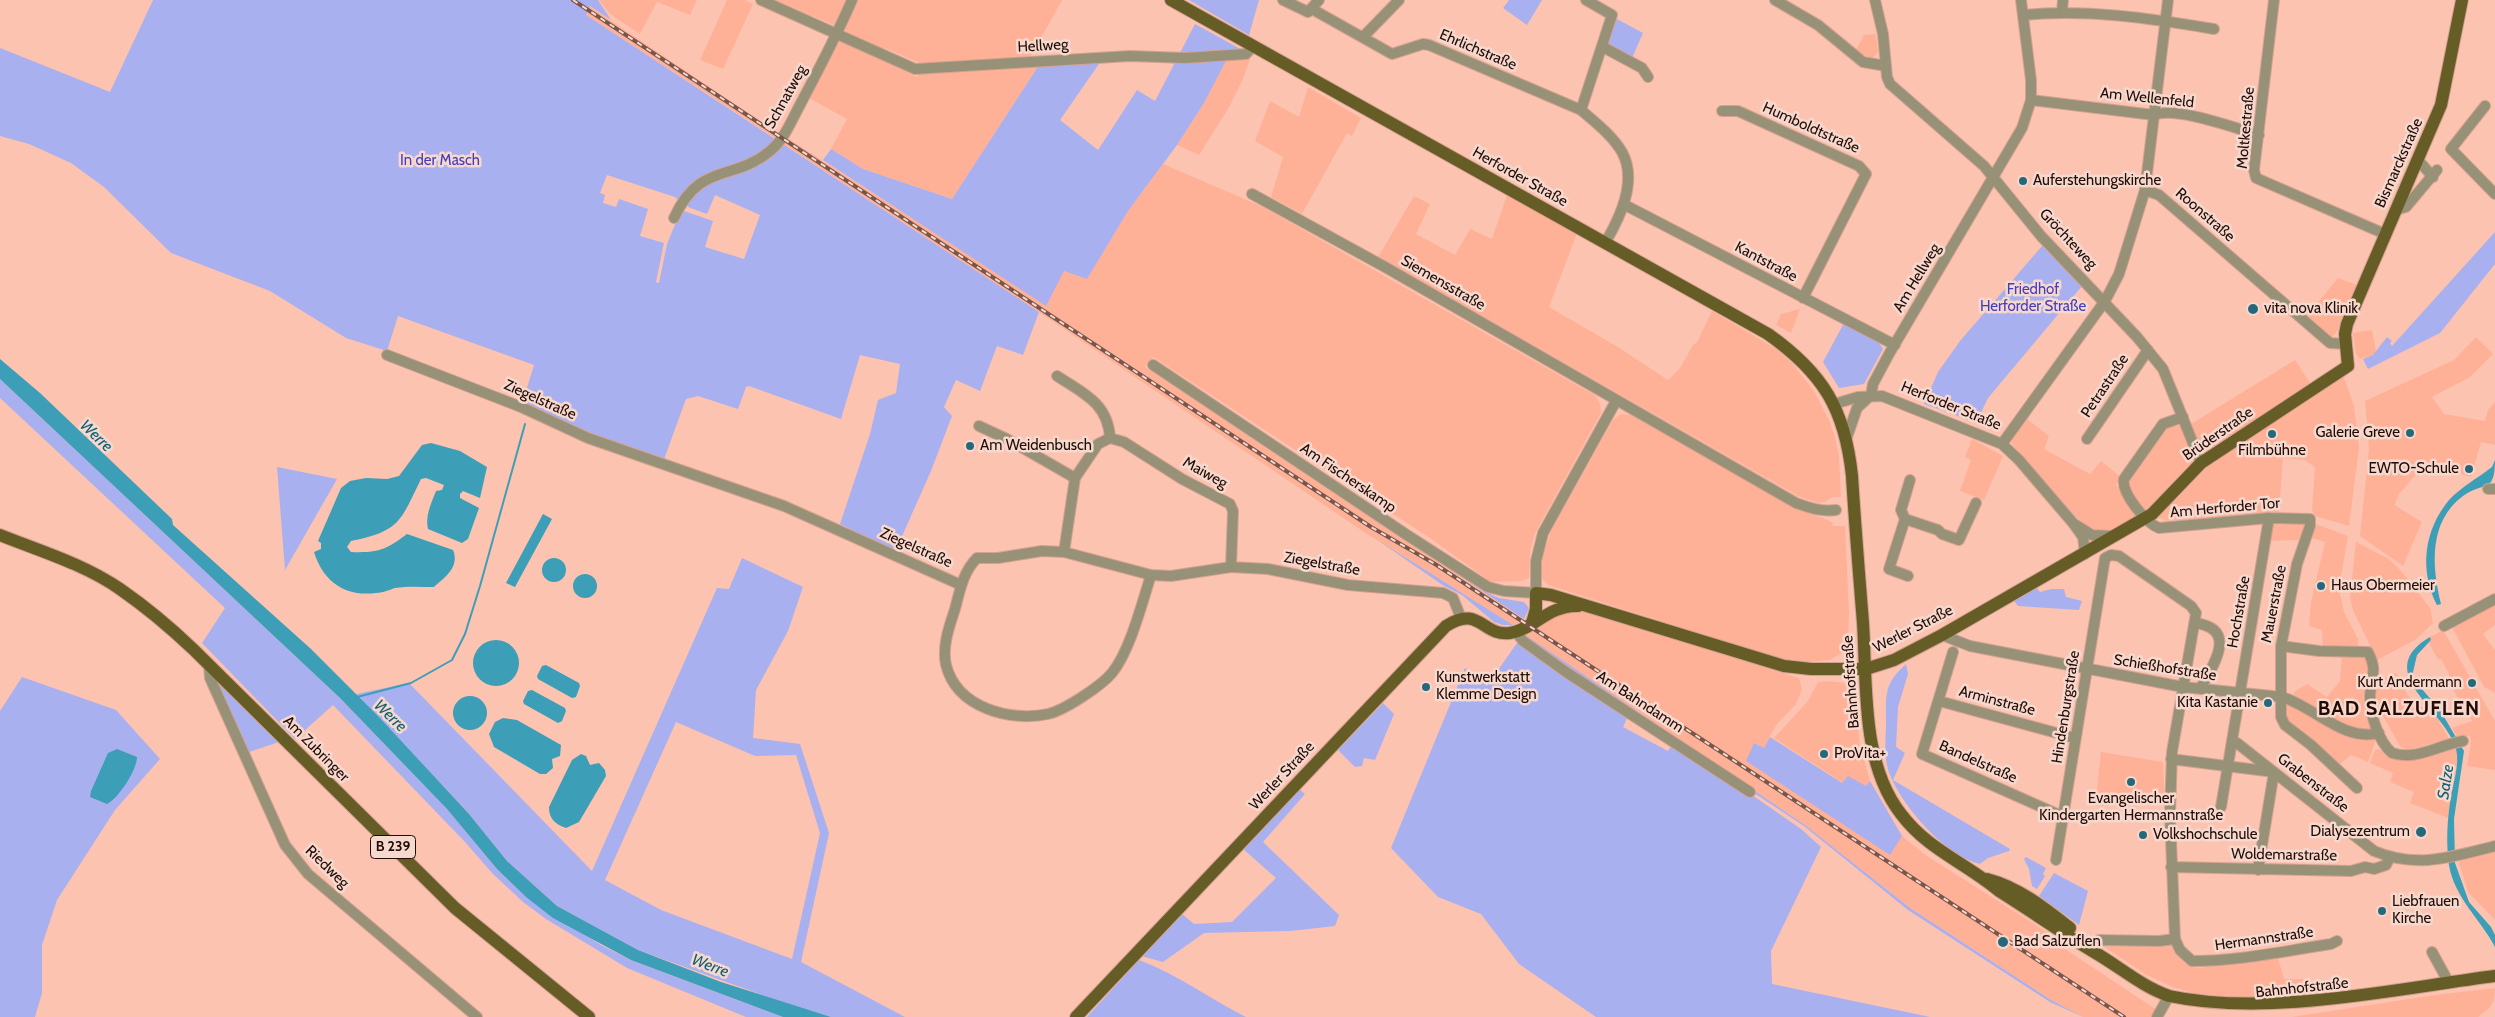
<!DOCTYPE html>
<meta charset="utf-8">
<style>
body{margin:0}
canvas{display:block;background:#fcc3b0}
</style>
<canvas width="2495" height="1017"></canvas>
<script>
const ctx = document.querySelector('canvas').getContext('2d');
ctx.lineJoin = 'round';
function paint(path, color) { ctx.fillStyle = color; ctx.fill(path, 'evenodd'); }
function strokePath(path, color, width, dash) { ctx.strokeStyle = color; ctx.lineWidth = width; ctx.lineCap = dash ? 'butt' : 'round'; ctx.setLineDash(dash || []); ctx.stroke(path); }
function drawText(font, color, halo, rows, align = 'center') {
  ctx.font = font + ' Cabin,sans-serif'; ctx.lineWidth = 5; ctx.setLineDash([]); ctx.textBaseline = 'middle'; ctx.strokeStyle = halo; ctx.fillStyle = color; for (const [text, x, y, turn = 0] of rows) {
    ctx.save(); ctx.translate(x, y); ctx.rotate((+turn || 0) * Math.PI / 180); ctx.textAlign = isNaN(turn) ? turn : align; if (halo) ctx.strokeText(text, 0, 0); ctx.fillText(text, 0, 0); ctx.restore();
  }
}
const built = new Path2D(`
 M563 0H580L781 135 778 140Z
 M599 0H697L690 15 657 2 640 34 610 14Z
 M727 0H745L753 4 723 69 700 60Z
 M774 0H1062L1029 60 920 63 885 48 879 59 917 77 920 70 1039 65 952 199 863 169 831 149 847 119 807 97 846 30Z
 M1876 34 1878 52 1872 59 1856 50 1864 35Z
 M1227 59H1250L1243 79 1228 109 1199 155 1177 145 1204 103Z
 M1308 87 1361 118 1352 136 1347 133 1302 214 1271 197 1283 157 1255 141 1270 101 1299 117Z
 M786 137 1046 305 1064 271 1087 279 1128 211 1163 164 1263 207 1596 396 1600 404 1601 413 1534 535 1530 553 1529 578 1521 581 1491 582 1430 538 1153 357 1145 367 1524 619 1513 625 1364 532 1039 312 782 143Z
 M1507 195 1577 233 1549 307 1618 347 1668 380 1680 368 1693 345 1697 342 1712 311 1778 350 1792 363 1814 391 1829 420 1835 437 1839 457 1841 497H1832L1825 502 1818 503 1800 497 1378 257 1414 196 1430 204 1416 234 1455 255 1470 229 1492 239Z
 M2338 278 2360 286 2342 326 2331 338 2306 317Z
 M1800 309 1791 333 1776 325 1781 314Z
 M2372 330 2376 352 2373 355 2360 359 2356 354 2353 333Z
 M2476 337 2493 354 2470 377 2432 397 2444 414 2485 421 2488 410 2495 402V445L2481 442 2471 477 2447 470 2421 469 2399 494 2395 504 2396 506 2422 522 2403 566 2360 536 2369 448 2365 401 2454 360Z
 M2295 360 2316 392 2343 375 2354 406 2359 448 2349 526 2315 516 2312 511 2315 467 2304 460 2283 458 2279 512 2166 521 2145 511 2127 486V481L2168 427 2191 424Z
 M1621 414 1631 415 1798 510 1823 518 1833 523 1832 526H1845L1849 614 1848 637 1845 650 1840 654 1830 660 1808 662 1784 660 1548 585 1541 578 1543 554 1552 529 1613 420Z
 M2027 419 2049 436 2044 449 2090 474 2101 461 2121 477 2116 485 2142 517 2116 532 2093 531 2069 512 2012 444V440Z
 M1972 439 2003 456 1984 500 1960 491 1971 460 1965 457Z
 M2313 523 2348 536 2339 588 2344 612 2358 639V650H2323L2322 630 2309 626 2311 602 2325 542 2309 537 2303 540 2267 541 2271 525Z
 M2356 542 2389 559 2402 572 2430 608 2433 623 2415 640 2377 660 2353 610 2350 597Z
 M2495 603V625L2483 634 2495 650V693L2484 687 2452 627Z
 M1581 610 1799 678 1802 689 1796 704 1776 725 1764 748 1754 743 1889 855 1902 836 1927 856 2053 936V941L2157 1010 2153 1017H2083L2051 1000 1910 908 1805 825 1524 634 1560 613Z
 M2443 630 2495 721V770L2467 766 2471 743 2470 736 2458 738 2452 728 2472 721 2448 682 2449 674 2441 659 2438 660 2429 643 2431 640 2430 637Z
 M2342 655 2366 656 2370 666 2367 701 2370 727 2376 740 2368 762 2351 755 2336 767 2287 724 2282 698 2295 703 2294 692 2307 684 2327 697 2340 681Z
 M2396 673 2407 694 2419 708 2422 706 2427 713 2433 711 2449 739 2407 750 2400 746 2379 709 2373 688 2376 682Z
 M1827 681 1845 683 1853 688 1860 745 1870 781 1866 786 1843 783 1774 738 1808 701 1818 682Z
 M2456 747 2458 760 2448 818 2410 803 2414 792 2390 782 2393 773 2370 763 2375 750 2378 749 2386 753Z
 M2101 752 2163 762 2165 802 2095 806Z
 M2495 844V920L2468 892 2458 859Z
 M2133 944H2174L2185 964 2199 968 2278 958 2284 979H2310L2315 996 2221 998 2197 994 2172 987 2145 974 2103 946Z
 M2495 988 2494 1000 2490 1007 2478 1017H2292L2435 995Z`);
const green = new Path2D(`
 M153 0H598L611 20 590 6 586 15 1039 312 1023 355 997 346 980 391 956 380 944 407 952 416 931 471 895 552 840 524 870 434 878 400 896 393 900 364 860 355 841 419 749 386 746 387 738 409 698 396 686 399 663 462 604 441 522 404 534 365 398 316 387 351 346 338 270 291 171 253 104 187 71 163 29 144 0 136V48L110 92ZM761 155 766 159 703 185 687 201 688 207 707 214 715 195 760 215 744 259 705 247 713 221 681 210 667 244 659 283 656 282 664 243 640 236 648 209 619 199 616 207 603 203 605 195 600 193 607 175 675 197 680 202 701 180Z
 M1189 0H1259L1249 35Z
 M1509 0H1542L1527 25 1503 8Z
 M1617 19 1643 33 1632 58 1608 44Z
 M1195 24 1244 51 1227 59 1204 103 1177 145 1128 211 1087 279 1064 271 1046 306 823 160 831 149 863 169 952 199 1039 65 1101 61 1060 120 1098 150 1137 90 1155 101Z
 M2495 232V264L2440 333 2368 369 2363 359 2373 355 2387 337 2392 341 2390 343 2392 346Z
 M2042 246 2082 286 1988 398 1976 423 1955 415V411L1950 409 1947 412 1924 404 1938 372 1960 341Z
 M1844 323 1878 341 1883 349 1864 384 1839 388 1823 362Z
 M0 379 340 698 447 809 497 869 526 897 601 945 631 960 783 1017H746L627 968 546 919 523 902 492 873 466 843 333 705 295 739 202 643 225 608 0 398Z
 M277 467 337 479 285 570Z
 M1329 489 1492 595 1499 598 1524 602 1529 608 1524 619Z
 M1376 539 1513 625H1503L1494 622 1462 595 1444 586Z
 M742 558 803 587 788 631 756 690 753 738 800 744 829 833 801 962 905 1017H831L787 1004 638 950 557 906 507 861 469 814 356 694 409 683 592 871 717 588 729 589ZM676 722 755 756 796 755 820 833 792 959 661 910 605 880Z
 M2036 587 2040 592 2051 589H2064L2066 597 2082 601 2079 610 2018 606 2013 600Z
 M1524 634 1805 825 1910 908 2051 1000 2083 1017 2050 1002 1908 910 1804 826 1568 670 1525 639Z
 M1517 643H1520L1628 716 1623 727 1668 751 1673 743 1747 792 1746 796 1749 798 1752 795 1801 829 1821 847 1771 951 1772 984 1930 1017H1596L1519 964 1481 914 1438 897 1391 848 1465 668 1487 686Z
 M1906 664 1908 674 1898 707 1896 747 1905 753 1893 780 2010 849 2009 851 1988 858 1980 864C1945 856 1903 807 1890 775 1883 759 1886 738 1886 722 1886 693 1884 684 1906 664Z
 M22 677 116 710 160 759 115 810 57 900 42 945V993L35 1017H0V711Z
 M218 681 279 742 246 753 216 683Z
 M1383 703 1394 714 1375 760 1364 758 1362 766 1355 767 1338 750Z
 M1770 737 1842 783 1848 776 1866 786 1870 781 1902 836 1890 855 1746 761 1754 743 1764 748Z
 M1298 788 1305 794 1263 842 1339 915 1335 926 1290 931 1204 933 1163 962 1141 956 1181 913 1194 924 1232 922 1276 878 1243 849Z
 M2026 857 2046 868 2043 874 2045 876 2037 889 2032 886 2029 869 2024 859Z
 M2054 873 2088 891 2079 925 2039 896Z
 M1139 960C1177 974 1210 999 1246 1017H1087Z`);
const water = new Path2D(`
 M0 359 40 393 172 519 173 525 311 649 378 716 469 814 507 861 557 906 638 950 721 982 831 1017H783L631 960 553 918 526 897 497 869 447 809 340 698 0 379Z
 M431 443 460 451 487 467 480 498 463 491 460 494V498L479 508 468 539 462 543 428 529C425 516 431 504 436 491L442 490 444 485 426 478 421 479C400 522 400 531 351 541L347 547 351 552C378 553 386 550 407 534L453 550C460 567 445 577 434 587 421 587 407 586 395 588 389 590 382 593 376 593 344 597 323 581 314 552L321 549V543L318 541 341 488 350 481 366 478 387 479 399 476 422 445Z
 M2495 460C2495 494 2484 481 2463 496 2428 522 2432 567 2441 604L2437 605C2419 570 2424 530 2449 500 2461 487 2478 478 2492 467Z
 M543 514 552 519 515 587 506 583Z
 M542 570a12 12 0 1 1 24 0a12 12 0 1 1-24 0Z
 M573 586a12 12 0 1 1 24 0a12 12 0 1 1-24 0Z
 M2430 637 2431 640 2417 655 2413 672 2415 681 2440 710 2464 751 2454 819 2455 863 2469 902 2491 927 2495 935V947C2481 920 2454 897 2449 865 2446 844 2447 819 2451 797 2453 782 2460 765 2456 749 2446 710 2370 672 2430 637Z
 M473 663a23 23 0 1 1 46 0a23 23 0 1 1-46 0Z
 M546 665 579 683 580 686 576 697 572 698 538 679 537 676 542 666Z
 M532 690 565 708 566 711 562 721 558 723 524 704 523 701 528 691Z
 M453 713a17 17 0 1 1 34 0a17 17 0 1 1-34 0Z
 M503 718 517 720 561 745 560 756 552 759 553 768 546 774H540L494 747 489 734 495 722Z
 M117 749 137 757C137 770 118 799 107 804L90 797 91 791 108 753Z
 M581 754 586 756 590 765 599 763 605 770 606 776 579 822 566 828C555 824 549 819 549 807L572 760Z`);
const stream = new Path2D(`
 M357 697 411 683 452 660 465 634 480 586 525 424`);
const minor = new Path2D(`
 M761 0 915 69 1130 56 1185 58 1246 54 1253 46
 M1283 0 1308 12 1319 0
 M1586 0 1612 15 1581 110C1596 123 1612 135 1622 152 1638 181 1620 218 1605 243
 M1775 0 1818 25 1863 62 1886 66
 M1875 0 1883 34 1887 77 1890 84 1984 166 2041 236 2137 337 2163 369 2201 463
 M2274 0 2254 170 2256 178 2385 234
 M1312 9 1392 54 1423 44 1429 45 1581 110
 M2062 12 2063 0
 M2023 15C2088 9 2149 18 2214 29
 M1363 37 1399 0
 M1603 47 1642 68 1648 77
 M2031 100 2154 115C2176 106 2235 128 2259 135
 M2485 106 2451 149 2495 194
 M1722 111H1738L1859 166 1866 174 1803 298
 M2418 160 2433 177
 M2145 190 2159 195 2330 343 2346 344
 M1252 194 1385 267 1796 503C1810 508 1821 512 1836 510
 M1625 205 1895 345
 M2396 210 2406 207 2437 170
 M674 218C700 161 733 182 770 151 785 139 792 119 801 103 819 69 837 35 852 0
 M387 355 521 407 588 438 784 506 961 585
 M1153 365 1407 535 1488 587 1504 591 1536 593V561L1543 533 1616 401
 M1057 376C1083 393 1108 403 1110 438L1124 442 1182 479 1230 504 1233 511 1231 567
 M1871 395 1873 384 1889 354 2022 128 2031 100V80L2021 0
 M1834 404 1858 397 1882 396 2002 444 2019 460 2073 523 2083 537 2085 554
 M2183 417 2163 424 2124 479C2121 493 2146 523 2159 528L2269 518 2310 519V526L2297 564 2281 646V717L2285 725 2311 745 2357 788
 M979 426 1007 439 1075 478 1064 552
 M1847 437 1857 408 1871 395
 M2087 439 2148 350
 M2002 444 2105 301 2119 274 2145 190 2168 0
 M1075 478 1098 444 1110 438
 M2488 489H2495
 M1905 519 1938 530 1942 534 1959 540 1976 503
 M1905 519 1889 569 1908 576
 M1905 519 1901 510 1910 480
 M2076 525 2092 535 2114 536
 M1151 575C1142 603 1130 651 1112 673 1101 686 1065 710 1048 714 1010 722 957 708 946 665 942 646 949 627 955 609 960 590 963 572 977 558H998L1042 551 1064 552 1151 575 1171 576 1231 567 1268 569 1348 585 1443 593 1453 598 1461 618
 M2195 623C2239 629 2213 666 2200 689
 M2444 626 2495 599
 M1516 632 1523 641 1566 672 1750 792
 M1942 635 1970 646 2183 687 2282 697C2315 707 2343 742 2379 733
 M2281 646 2319 651 2368 652C2378 671 2371 677 2370 696 2370 714 2378 741 2392 753 2417 761 2438 745 2463 741
 M1953 652 1922 754 2064 817
 M209 665 210 678 285 845 308 874 477 1017
 M1939 701 2075 738
 M2232 741 2237 743 2374 851C2417 869 2451 857 2495 846
 M2171 759 2274 772 2258 870
 M2221 807 2269 518
 M2056 860 2105 558 2111 555 2119 556 2191 606 2196 613 2172 752 2170 815 2175 939 2180 950 2192 961C2240 961 2284 951 2331 944L2337 941
 M2171 867 2351 871 2365 867
 M2365 867 2374 869 2386 865 2390 857
 M2099 940 2159 941 2175 939
 M2432 952 2449 983
 M2157 1017 2169 996`);
const major = new Path2D(`
 M1171 0 1768 334C1823 373 1845 409 1852 476 1855 525 1859 574 1863 623 1867 685 1861 763 1901 814 1928 850 1966 863 1999 891 2031 911 2062 933 2094 952 2120 967 2141 986 2169 996 2269 1017 2393 989 2495 976
 M0 535C40 551 84 564 120 589 146 607 171 628 194 650L455 908 589 1017
 M1532 623 1536 609V593L1551 595 1784 666 1811 669H1866L1894 660 1942 635 2152 514 2201 463 2348 366 2345 334 2347 324 2441 105 2462 0
 M1987 879C2018 887 2045 908 2070 928
 M1076 1017 1446 626C1479 604 1483 637 1510 633 1533 630 1548 605 1578 606`);
const rail = new Path2D(`
 M573 0 1371 527 1435 564 2124 1017`);
const markers = [
 [2023,181,5,"#25687a"],
 [2253,309,6,"#25687a"],
 [2410,433,5,"#25687a"],
 [2272,434,5,"#25687a"],
 [970,446,5,"#25687a"],
 [2469,469,5,"#25687a"],
 [2321,586,5,"#25687a"],
 [2472,683,5,"#25687a"],
 [1426,687,5,"#25687a"],
 [2268,703,5,"#25687a"],
 [1824,754,5,"#25687a"],
 [2131,782,5,"#25687a"],
 [2421,832,6,"#25687a"],
 [2143,835,5,"#25687a"],
 [2382,911,5,"#25687a"],
 [2003,942,6,"#25687a"]
];
const shields = [
 [393,847,45]
];
const shieldNames = [
 ["B 239",393,847]
];
const streetNames = [
 ["Hellweg",1043,46,-3],
 ["Ehrlichstraße",1478,50,23],
 ["Schnatweg",786,97,-61],
 ["Am Wellenfeld",2147,98,6],
 ["Humboldtstraße",1811,128,24],
 ["Moltkestraße",2246,128,-85],
 ["Bismarckstraße",2399,163,-66],
 ["Herforder Straße",1520,177,29],
 ["Roonstraße",2205,215,41],
 ["Gröchteweg",2068,239,47],
 ["Kantstraße",1766,262,28],
 ["Am Hellweg",1917,278,-59],
 ["Siemensstraße",1443,283,30],
 ["Petrastraße",2105,386,-56],
 ["Ziegelstraße",540,400,24],
 ["Herforder Straße",1951,406,22],
 ["Brüderstraße",2218,434,-35],
 ["Maiweg",1205,473,29],
 ["Am Fischerskamp",1348,478,34],
 ["Am Herforder Tor",2225,508,-5],
 ["Ziegelstraße",916,548,24],
 ["Ziegelstraße",1322,564,10],
 ["Mauerstraße",2274,604,-79],
 ["Hochstraße",2239,612,-80],
 ["Werler Straße",1913,629,-27],
 ["Schießhofstraße",2165,668,9],
 ["Bahnhofstraße",1851,682,-94],
 ["Arminstraße",1997,701,15],
 ["Am Bahndamm",1640,702,33],
 ["Hindenburgstraße",2066,707,-81],
 ["Am Zubringer",316,749,45],
 ["Bandelstraße",1978,762,24],
 ["Werler Straße",1282,776,-47],
 ["Grabenstraße",2313,783,38],
 ["Woldemarstraße",2284,855,1],
 ["Riedweg",327,867,44],
 ["Hermannstraße",2264,939,-8],
 ["Bahnhofstraße",2302,988,-6]
];
const parkNames = [
 ["In der Masch",440,161],
 ["Friedhof",2033,290],
 ["Herforder Straße",2033,307]
];
const poiNames = [
 ["Auferstehungskirche",2033,181],
 ["vita nova Klinik",2264,309],
 ["Galerie Greve",2400,433,"right"],
 ["Am Weidenbusch",980,446],
 ["Filmbühne",2272,451,"center"],
 ["EWTO-Schule",2459,469,"right"],
 ["Haus Obermeier",2331,586],
 ["Kunstwerkstatt",1436,678],
 ["Klemme Design",1436,695],
 ["Kurt Andermann",2462,683,"right"],
 ["Kita Kastanie",2258,703,"right"],
 ["ProVita+",1834,754],
 ["Evangelischer",2131,799,"center"],
 ["Kindergarten Hermannstraße",2131,816,"center"],
 ["Dialysezentrum",2410,832,"right"],
 ["Volkshochschule",2153,835],
 ["Liebfrauen",2392,902],
 ["Kirche",2392,919],
 ["Bad Salzuflen",2014,942]
];
const waterNames = [
 ["Werre",96,436,44],
 ["Werre",390,716,44],
 ["Salze",2446,782,-81],
 ["Werre",710,966,21]
];
const districtNames = [
 ["BAD SALZUFLEN",2399,709]
];
paint(built, '#ffb198');
paint(green, '#a9b0ef');
paint(water, '#3d9eb8');
strokePath(stream, '#3d9eb8', 2);
strokePath(minor, '#d5a291', 12);
strokePath(major, '#d5a291', 14);
strokePath(minor, '#979277', 10);
strokePath(major, '#665c26', 12);
strokePath(rail, '#7a5549', 4);
strokePath(rail, '#f5d8ce', 2, [5.5]);
for (const [x, y, r, color] of markers) { const dot = new Path2D(); dot.arc(x, y, r, 0, 2 * Math.PI); ctx.fillStyle = color; ctx.fill(dot); strokePath(dot, '#f5d8ce', 2); }
for (const [x, y, w] of shields) { const box = new Path2D(); box.roundRect(x - w / 2, y - 11.5, w, 23, 4); ctx.fillStyle = '#f5d8ce'; ctx.fill(box); strokePath(box, '#230b04', 1); }
drawText('bold 14px', '#230b04', null, shieldNames);
drawText('15px', '#230b04', '#f5d8ce', streetNames);
drawText('15px', '#463cbb', '#f5d8ce', parkNames);
drawText('15px', '#230b04', '#f5d8ce', poiNames, 'left');
drawText('italic 16px', '#105f72', '#f5d8ce', waterNames);
ctx.letterSpacing = '1px';
drawText('bold 20px', '#230b04', '#f5d8ce', districtNames);
ctx.letterSpacing = '0px';
</script>
